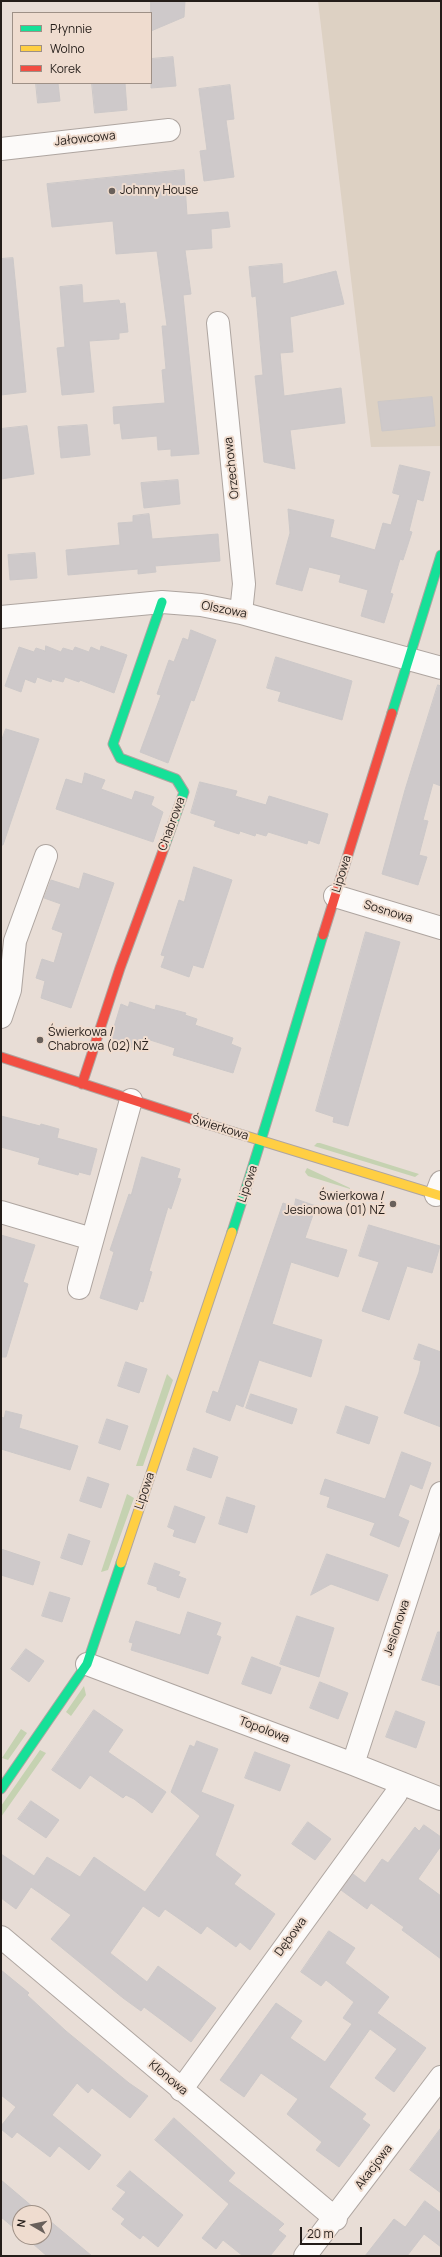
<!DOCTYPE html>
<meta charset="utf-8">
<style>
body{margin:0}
#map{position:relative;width:442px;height:2257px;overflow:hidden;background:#e8ddd6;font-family:Manrope,sans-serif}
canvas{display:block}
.frame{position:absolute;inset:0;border:2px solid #241d19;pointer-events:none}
.legend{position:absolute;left:12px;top:12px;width:140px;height:72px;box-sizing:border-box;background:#efdccf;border:1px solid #9e9086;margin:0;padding:5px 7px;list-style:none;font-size:12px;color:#241d19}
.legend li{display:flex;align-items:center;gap:8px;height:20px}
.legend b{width:20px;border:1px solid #9e9086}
.north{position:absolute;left:12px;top:2205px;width:40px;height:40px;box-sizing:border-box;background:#efdccf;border:1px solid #9e9086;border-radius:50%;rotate:279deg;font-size:11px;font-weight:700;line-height:16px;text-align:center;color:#241d19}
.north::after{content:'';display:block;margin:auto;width:14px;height:18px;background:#69605b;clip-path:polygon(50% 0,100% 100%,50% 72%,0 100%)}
.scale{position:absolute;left:300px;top:2227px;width:62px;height:18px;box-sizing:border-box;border:2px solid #241d19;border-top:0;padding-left:5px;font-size:12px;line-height:14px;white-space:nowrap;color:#241d19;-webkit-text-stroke:3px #efdccf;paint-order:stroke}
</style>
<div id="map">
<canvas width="442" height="2257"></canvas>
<div class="frame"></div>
<ul class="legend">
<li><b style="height:5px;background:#16e098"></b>Płynnie</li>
<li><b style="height:5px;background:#ffcf43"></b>Wolno</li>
<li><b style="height:5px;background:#f24e42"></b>Korek</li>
</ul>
<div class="north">N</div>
<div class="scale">20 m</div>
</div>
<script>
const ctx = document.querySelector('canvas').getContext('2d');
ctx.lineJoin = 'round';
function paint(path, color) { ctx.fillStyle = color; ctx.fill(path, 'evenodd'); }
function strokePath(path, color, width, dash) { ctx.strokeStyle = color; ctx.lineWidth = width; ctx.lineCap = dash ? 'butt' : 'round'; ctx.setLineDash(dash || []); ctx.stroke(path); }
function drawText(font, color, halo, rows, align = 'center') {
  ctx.font = font + ' Manrope,sans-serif'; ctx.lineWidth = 4; ctx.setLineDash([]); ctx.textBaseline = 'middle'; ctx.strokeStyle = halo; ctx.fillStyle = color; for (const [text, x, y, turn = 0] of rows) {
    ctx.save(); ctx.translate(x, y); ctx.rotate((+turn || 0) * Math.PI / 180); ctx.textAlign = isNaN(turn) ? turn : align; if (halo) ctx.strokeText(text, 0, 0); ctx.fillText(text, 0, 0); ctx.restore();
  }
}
const industrial = new Path2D(`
 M318 1H441V446L371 447Z`);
const green = new Path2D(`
 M317 1143H320L419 1174 415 1177 314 1146Z
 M307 1168 350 1188V1189L308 1176 305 1172Z
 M167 1374 173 1380 143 1466H136Z
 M127 1494 134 1498 108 1570 101 1572Z
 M84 1686 86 1695 71 1716 66 1712Z
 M21 1729 27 1733 8 1760 2 1758Z
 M40 1750 46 1753 1 1817V1806Z`);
const building = new Path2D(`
 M151 1H185L184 17 151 31Z
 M173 57 176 86 151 88V59Z
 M36 83H58L60 101 38 103Z
 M92 83H125L127 110 95 113Z
 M230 85 234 119 226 120 234 177 204 181 200 151 207 150 199 89Z
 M184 170 187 215 228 212 230 227 211 229 212 248 185 250 191 294 183 295 199 454 171 456V449L158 450 157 436 122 439 120 423 114 424 113 407 165 403 162 370 166 369 162 326H167L157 251 116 254 113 221 52 227 47 184Z
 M13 258 26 392 1 395V259Z
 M282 264 283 284 336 271 344 304 290 317 293 352 280 353 284 396 341 388 345 423 290 430 295 469 264 462 255 376 263 375 256 296 252 297 249 267Z
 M82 285 83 303 119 300 120 304 125 303 128 332 119 333V339L89 341 94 392 62 395 57 348 65 347 60 287Z
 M432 397 435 426 382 431 378 402Z
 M87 425 90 455 61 458 58 427Z
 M27 426 34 474 1 479V429Z
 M400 465 430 472 423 501 417 499 409 531 412 532 403 560 400 559 390 593 393 594 384 623 361 616 368 590 339 582 341 575 309 567 302 591 276 584 290 533 288 509 334 520 330 537 375 550 383 523 391 525 400 495 393 493Z
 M178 480 180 504 144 508 141 483Z
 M149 514 152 539 218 534 220 561 155 566 156 572 138 574V569L68 575 66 550 120 545 118 523 133 522V516Z
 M35 553 37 578 10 580 8 555Z
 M191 630 216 640 194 701 191 700 168 763 140 752 161 695 157 694 169 660 174 662 183 638 188 640Z
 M46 646 61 652 63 648 73 651 75 647 89 652 91 647 100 651 101 646 127 655 114 693 80 680 79 682 65 677 63 682 52 679 51 682 37 677 35 683 25 679 21 692 5 686 19 647 34 652 36 648 45 651Z
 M276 657 352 681 342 720 278 701 281 692 267 688Z
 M438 685 441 686V786L433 783 423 820 428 821 419 855 427 857 418 885 382 874 405 790Z
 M6 729 39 739 3 845H1V742Z
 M85 773 105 780 101 789 132 800 135 791 154 797 151 805 163 812 153 842 56 809 66 779 82 784Z
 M200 782 237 791 235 796 266 805 269 796 328 814 319 844 308 840 307 844 268 832 266 836 256 833 255 836 240 831 239 834 214 826 216 821 191 813Z
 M194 867 232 880 203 968 193 965 189 977 161 967 165 956 161 955 179 900 184 902Z
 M84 873 114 883 71 1008 41 998 45 981 36 978 42 959 54 963 63 933 52 929 61 904 44 898 51 880 79 889Z
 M366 932 400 942 348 1126 333 1122 334 1117 316 1111Z
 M130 1002 155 1010 156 1005 186 1013 185 1015 197 1019 195 1025 233 1038 231 1044 241 1048 233 1073 173 1055 175 1048 144 1038 140 1050 110 1040 121 1004 128 1007Z
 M1 1116 40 1126 41 1124 59 1129 57 1138 97 1149 90 1175 79 1172 78 1175 38 1164 40 1158 1 1147Z
 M142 1157 180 1169 177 1178 181 1179 171 1209 168 1207 149 1271 152 1272 143 1302 140 1301 137 1310 100 1298 114 1252 110 1250 129 1194 131 1195Z
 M296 1199 316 1206 305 1238 347 1250 338 1277 291 1262 272 1324 322 1340 311 1377 259 1360 243 1407 236 1404 230 1421 206 1412 213 1391 218 1393 283 1203 294 1207Z
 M369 1225 440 1246 432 1273 407 1266 389 1320 362 1311 379 1262 359 1256Z
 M1 1235 35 1245 23 1282 28 1284 6 1357H1Z
 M419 1344 441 1352V1427L404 1413 419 1372 421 1361 414 1359Z
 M126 1362 147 1369 139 1393 118 1386Z
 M251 1394 297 1409 292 1424 246 1408Z
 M346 1406 378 1417 369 1444 337 1433Z
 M6 1411 22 1415 19 1428 78 1446 70 1470 1 1449V1417L4 1418Z
 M107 1419 128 1426 120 1450 99 1443Z
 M194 1448 218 1457 211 1478 187 1470Z
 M402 1452 431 1463 422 1489 410 1484 398 1516 409 1521 399 1547 370 1535 375 1523 327 1507 330 1497 320 1494 325 1479 385 1499Z
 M88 1477 109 1484 101 1508 80 1501Z
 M227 1497 255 1506 247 1533 219 1524Z
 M175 1506 205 1517 195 1543 173 1536 175 1530 168 1527Z
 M69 1534 90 1541 82 1565 61 1558Z
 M1 1549 40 1562 33 1585 1 1575Z
 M327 1554 388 1575 378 1601 331 1584 311 1595Z
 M155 1563 180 1572 178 1576 186 1579 179 1598 157 1590V1587L148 1584Z
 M50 1592 70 1598 62 1622 42 1616Z
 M188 1612 221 1623 216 1635 221 1637 208 1674 131 1650 133 1643 129 1642 136 1621 180 1635Z
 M297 1616 334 1628 319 1677 280 1664Z
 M438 1632H441V1686L422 1680Z
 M26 1649 44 1661 29 1682 11 1669Z
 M252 1657 281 1668 271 1694 242 1684Z
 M320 1682 348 1693 338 1719 310 1708Z
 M94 1710 123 1730 108 1752 166 1792 152 1813 134 1799 126 1795 123 1798 90 1775 80 1789 52 1770Z
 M396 1711 425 1722 416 1748 386 1737Z
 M197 1741 218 1749 201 1792 234 1805 215 1855 241 1875 234 1884 275 1914 250 1950 240 1942 236 1947 207 1926 201 1934 165 1909 159 1917 143 1906 110 1953 147 1982 158 1966 216 2008 191 2042 144 2007 141 2011 123 1998 51 1939 71 1915 31 1887 16 1909 1 1898V1854L34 1876 47 1857 80 1877 94 1857 145 1892 200 1816 171 1792 190 1745 194 1747Z
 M255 1752 290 1765 280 1791 245 1778Z
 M31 1801 59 1820 46 1838 18 1819Z
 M308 1822 331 1839 315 1860 292 1844Z
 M424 1825 441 1837V1846L418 1879 441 1896V1959L402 1930 404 1927 371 1903 367 1909 341 1890 353 1874 365 1883 382 1859 388 1863 415 1827 419 1831Z
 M329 1931 355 1948 345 1963 389 1997 377 2013 426 2048 394 2092 375 2078 397 2049 370 2029 329 2087 366 2114 362 2119 370 2125 339 2167 316 2150 322 2142 287 2114 298 2099 261 2073 244 2097 220 2080 276 2003 302 2021 290 2038 325 2062 352 2024 343 2018 354 2002 326 1980 321 1986 301 1972Z
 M1 1970 29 1993 27 1995 66 2031 129 2083 148 2096 130 2118 92 2088 88 2093 77 2083 52 2115 101 2155 89 2170 59 2146 50 2157 17 2132 12 2138 1 2129V2126L16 2107 1 2095Z
 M174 2118 235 2173 228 2181 284 2224 278 2230 286 2236 270 2256H243L223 2240 216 2249 202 2238 229 2204 155 2140Z
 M441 2128V2193L410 2170Z
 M130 2171 183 2215 158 2247 143 2235 140 2239 121 2224 125 2219 112 2209 126 2192 117 2186Z
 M1 2180 40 2213H20V2233L1 2217Z
 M425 2201 441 2213V2247L424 2234 407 2256H365L394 2219 405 2227Z
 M44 2216 92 2256H47L25 2237H44Z`);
const street = new Path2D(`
 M1 149 169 130
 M218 323 244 584 241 613
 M1 617 162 602 201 605 241 613 441 668
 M335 896 441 928
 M1 1017 10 990 15 941 46 856
 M436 1195 441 1182
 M1 1212 92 1239
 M79 1288 131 1100
 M87 1664 353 1764 441 1799
 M353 1764 441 1493
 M1 1937 336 2219
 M181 2090 396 1794 401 1783
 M305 2256 441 2077`);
const fast = new Path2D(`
 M162 602 113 744 120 758 176 779 184 792 164 848
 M392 713 441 555
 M232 1232C264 1134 293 1034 323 935
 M1 1789 87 1664 121 1563`);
const slow = new Path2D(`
 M207 1124 441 1196
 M121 1563 232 1232`);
const jam = new Path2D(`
 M323 935 392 713
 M1 1057 207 1124
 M82 1084 120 968 164 848`);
const markers = [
 [112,191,4,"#69605b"],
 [40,1040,4,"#69605b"],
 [393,1204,4,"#69605b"]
];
const streetNames = [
 ["Jałowcowa",85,139,-6],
 ["Orzechowa",232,468,-96],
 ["Olszowa",224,610,11],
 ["Chabrowa",172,824,-70],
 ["Lipowa",342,874,-73],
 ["Sosnowa",388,912,17],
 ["Świerkowa",220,1128,17],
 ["Lipowa",248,1184,-71],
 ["Lipowa",145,1491,-71],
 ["Jesionowa",397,1628,-72],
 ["Topolowa",264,1730,21],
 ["Dębowa",291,1937,-54],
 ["Klonowa",168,2078,40],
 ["Akacjowa",374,2167,-53]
];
const poiNames = [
 ["Johnny House",120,191],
 ["Świerkowa /",48,1033],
 ["Chabrowa (02) NŻ",48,1047],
 ["Świerkowa /",385,1197,"right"],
 ["Jesionowa (01) NŻ",385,1211,"right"]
];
paint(industrial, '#ddd1c3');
paint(green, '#c5d2b1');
paint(building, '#cec9ca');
strokePath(building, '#ccc8c8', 1);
strokePath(street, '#aea5a0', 24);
strokePath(fast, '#aea5a0', 11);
strokePath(slow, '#aea5a0', 11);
strokePath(jam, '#aea5a0', 11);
strokePath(street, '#fcfaf9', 22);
strokePath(fast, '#16e098', 9);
strokePath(slow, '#ffcf43', 9);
strokePath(jam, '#f24e42', 9);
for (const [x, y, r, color] of markers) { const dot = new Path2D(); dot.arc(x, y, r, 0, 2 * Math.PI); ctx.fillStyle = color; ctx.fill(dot); strokePath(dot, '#efdccf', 1.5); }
drawText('12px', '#241d19', '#efdccf', streetNames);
drawText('12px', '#241d19', '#efdccf', poiNames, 'left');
</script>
